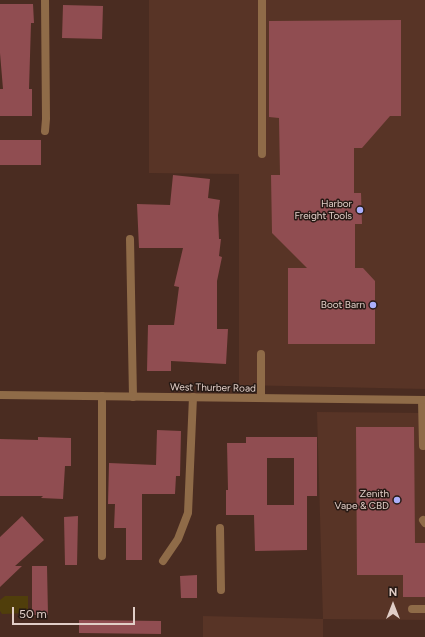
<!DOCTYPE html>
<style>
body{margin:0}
#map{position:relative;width:425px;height:637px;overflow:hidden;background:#4a2c21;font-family:Figtree,sans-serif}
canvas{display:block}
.north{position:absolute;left:373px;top:585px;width:40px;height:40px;-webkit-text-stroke:3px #261914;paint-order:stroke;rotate:0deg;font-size:11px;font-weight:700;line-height:16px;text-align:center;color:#e1cec7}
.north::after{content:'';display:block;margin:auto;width:14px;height:18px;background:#e1cec7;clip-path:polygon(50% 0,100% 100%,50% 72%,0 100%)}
.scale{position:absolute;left:12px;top:607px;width:123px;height:18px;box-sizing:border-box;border:2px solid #e1cec7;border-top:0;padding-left:5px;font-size:12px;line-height:14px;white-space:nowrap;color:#e1cec7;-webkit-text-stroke:3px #261914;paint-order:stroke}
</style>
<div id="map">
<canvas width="425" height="637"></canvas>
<div class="north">N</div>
<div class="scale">50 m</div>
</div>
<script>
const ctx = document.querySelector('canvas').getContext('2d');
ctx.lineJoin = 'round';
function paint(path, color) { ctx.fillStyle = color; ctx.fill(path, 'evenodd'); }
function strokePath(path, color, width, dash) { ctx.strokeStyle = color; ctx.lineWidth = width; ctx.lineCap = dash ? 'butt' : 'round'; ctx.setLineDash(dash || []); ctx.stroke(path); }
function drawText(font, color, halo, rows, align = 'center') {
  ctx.font = font + ' Figtree,sans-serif'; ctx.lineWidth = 3; ctx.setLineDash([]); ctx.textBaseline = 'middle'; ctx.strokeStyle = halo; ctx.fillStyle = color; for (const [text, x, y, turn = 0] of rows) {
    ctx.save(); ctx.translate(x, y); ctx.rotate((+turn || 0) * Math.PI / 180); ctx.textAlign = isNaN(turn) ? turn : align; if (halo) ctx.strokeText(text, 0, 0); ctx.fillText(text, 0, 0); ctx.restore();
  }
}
const built = new Path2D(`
 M149 0H425V389L239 385V174L149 173Z
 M317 412 425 413V620L323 619V637H203V616L323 619Z`);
const green = new Path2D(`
 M5 596H28V613L2 614 0 611V600Z`);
const building = new Path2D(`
 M0 4H33L34 23H31L29 89H32V116H0V89H3L0 53Z
 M63 5 103 6 102 39 62 38Z
 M401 20V116H390L362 148H354V193H361L362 224H355V268H363L375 281V344H288V268H307L272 233 271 175H280L279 118 269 117V21Z
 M0 140H41V165H0Z
 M173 175 210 179 208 198 220 200 218 215 219 239H221L219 256 222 257 217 281V329H228L226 364 171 361V371H147L148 325H174L179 287 174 286 183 248H139L137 204 170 205Z
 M356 427H414L415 543H425V597H403V575H357Z
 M157 430 181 431 180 476H176L175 494H142V560H126V528H114L115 504H108L109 463 156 465Z
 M38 437 71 438V466H65L63 499 41 498 43 496H0V439L38 440Z
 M246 437H317V496H307V550L255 551 254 515H226V490H228L227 443H246ZM267 458H294V505H267Z
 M22 516 44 540 15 566H22L0 587V537Z
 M78 516 77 565H65L64 517Z
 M32 566H47L48 615H32Z
 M197 575V598H181L180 576Z
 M79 620 161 621V634L79 633Z`);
const lane = new Path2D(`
 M45 131 46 119 45 0
 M262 154V0
 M130 239 133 397
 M261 398V354
 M422 400 423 446
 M423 520 425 523
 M220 528 221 590
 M102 556V396
 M163 561 178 539 188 513 193 397
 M412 609H425`);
const street = new Path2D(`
 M0 395 425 400`);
const markers = [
 [360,210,4,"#abaffb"],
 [373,305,4,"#abaffb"],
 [397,500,4,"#abaffb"]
];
const poiNames = [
 ["Harbor",352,204],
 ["Freight Tools",352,216],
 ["Boot Barn",365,305],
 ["Zenith",389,494],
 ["Vape & CBD",389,506]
];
const streetNames = [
 ["West Thurber Road",213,388,1]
];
paint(built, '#583426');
paint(green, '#503e0b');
paint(building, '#904d51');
strokePath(lane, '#8f6b48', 8);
strokePath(street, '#8f6b48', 8);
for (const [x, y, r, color] of markers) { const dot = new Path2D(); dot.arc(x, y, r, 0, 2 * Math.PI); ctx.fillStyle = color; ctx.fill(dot); strokePath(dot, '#261914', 1.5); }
drawText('10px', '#e1cec7', '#261914', poiNames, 'right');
drawText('10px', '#e1cec7', '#261914', streetNames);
</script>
